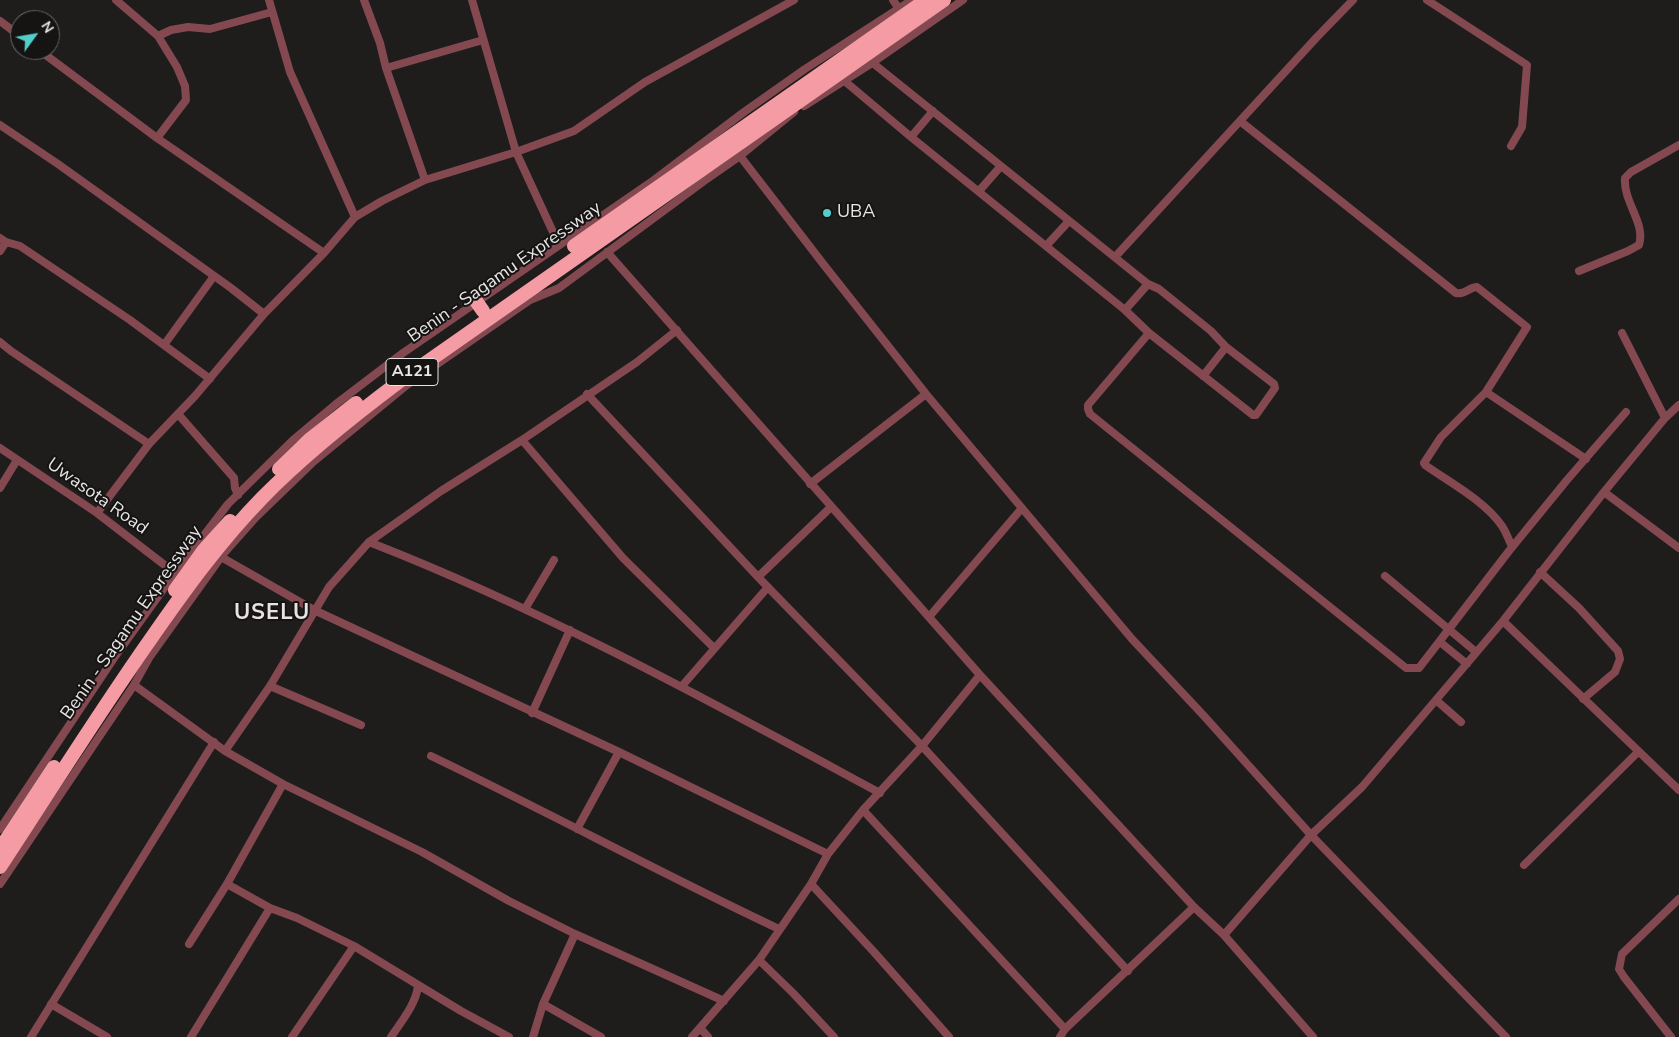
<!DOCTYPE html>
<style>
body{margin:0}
#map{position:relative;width:1679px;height:1037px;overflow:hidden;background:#1f1c1c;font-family:"Nunito Sans",sans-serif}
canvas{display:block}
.north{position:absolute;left:10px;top:10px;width:50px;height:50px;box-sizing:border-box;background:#161313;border:1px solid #6a6767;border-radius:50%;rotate:58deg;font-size:14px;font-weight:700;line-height:20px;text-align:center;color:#e7e5e5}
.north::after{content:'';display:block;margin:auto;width:18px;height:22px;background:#53cdca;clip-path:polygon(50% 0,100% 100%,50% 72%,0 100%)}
</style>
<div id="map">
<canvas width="1679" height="1037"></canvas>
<div class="north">N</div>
</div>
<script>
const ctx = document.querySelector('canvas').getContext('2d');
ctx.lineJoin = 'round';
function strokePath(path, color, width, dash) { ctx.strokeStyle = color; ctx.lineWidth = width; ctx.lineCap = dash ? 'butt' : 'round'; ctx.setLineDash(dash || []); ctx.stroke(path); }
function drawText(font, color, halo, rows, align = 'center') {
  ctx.font = font + ' "Nunito Sans",sans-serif'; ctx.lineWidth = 4; ctx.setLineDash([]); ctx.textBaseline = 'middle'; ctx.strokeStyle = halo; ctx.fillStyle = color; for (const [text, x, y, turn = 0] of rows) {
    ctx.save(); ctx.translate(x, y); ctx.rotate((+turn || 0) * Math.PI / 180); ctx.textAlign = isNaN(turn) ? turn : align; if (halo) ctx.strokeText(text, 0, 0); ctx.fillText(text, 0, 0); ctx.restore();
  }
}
const street = new Path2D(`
 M116 0 158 36 177 67 185 86 186 100 157 138
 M269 0 290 72 355 217
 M364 0 380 43 386 68 425 180
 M472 0 516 152 559 245
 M893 0 901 12
 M1427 0 1527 65 1522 127 1511 146
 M0 21 20 36
 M158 36 171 30 188 27 210 29 272 12
 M39 50 157 138 324 253
 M386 68 483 40
 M841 78 911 137 1125 310 1149 333 1253 415H1256L1275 388 1274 384 1226 347 1211 331 1159 289 1148 284 869 60
 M804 106 872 63 963 0
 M1240 121 1456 293C1465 295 1469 287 1477 287L1527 327 1486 392 1441 437 1424 463 1425 465C1449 482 1485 501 1502 526 1506 532 1509 540 1512 547
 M0 125 58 164 231 288 264 314
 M911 137 933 111
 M740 156 824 265 926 394 1132 639 1204 716 1311 835 1506 1037
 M979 191 1001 166
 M0 238 6 242 20 246 130 320 210 379
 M1046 246 1069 221
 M0 251 6 242
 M607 252 980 675 1194 907 1224 935 1313 1037
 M1115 257 1317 37 1353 0
 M1579 271 1628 251 1639 245C1646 223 1623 202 1625 178L1631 172 1679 145
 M1125 310 1148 284
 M1149 333 1088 405V409L1090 414 1406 668H1419L1509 551 1567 480 1626 412
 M1622 333 1665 418
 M0 342 11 351 149 444
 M164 345 214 276
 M1203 376 1226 347
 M1486 392 1586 459
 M587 394 758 577 922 746 1128 971
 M178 414 234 478 235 488 238 495
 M522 440 623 558 714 648
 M0 448 97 513 175 573
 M810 484 926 394
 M0 488 17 460
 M1604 492 1679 548
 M97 513 149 444 195 396 264 314 324 253 355 217 382 201 425 180 516 152 574 131 645 82 794 0
 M369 542C546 611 713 703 880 793
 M221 557 314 610 619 752 828 854
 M1540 572 1579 608 1618 651 1620 659 1615 672 1583 699
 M1385 576 1476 652
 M758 577 831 507
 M525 609 554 560
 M929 617 1022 508
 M1503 621 1679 790
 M1440 642 1467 664
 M134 685 225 751 283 784 422 852 509 901 575 934 724 1001
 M270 686 361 725
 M682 686 768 587
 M1436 700 1461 722
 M532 713 570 630
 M225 751 270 686 329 587 369 542 441 491 522 440 637 362 677 330
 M431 756C548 812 662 874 779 929
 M863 810 1065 1029
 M0 829 114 658 175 573 228 504 293 440 336 404 403 353 654 180 744 112 805 69 912 0
 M577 829 619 752
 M1524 865 1638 752
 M0 884 134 685 149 658 224 553 256 517 312 463 407 385 530 300 559 288 704 181 740 156 794 112
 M227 884 270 908 297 918 354 946 461 1011 509 1037
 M811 884 874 952 949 1037
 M1224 935 1311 835 1362 787 1503 621 1604 492 1665 418 1679 405
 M189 944 227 884 283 784
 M759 960 793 993 834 1037
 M51 1004 107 1037
 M543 1004 601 1037
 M700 1028 708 1037
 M31 1037 214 742
 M191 1037 270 908
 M292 1037 354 946
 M391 1037C401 1022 416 1004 418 986
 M533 1037 543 1004 575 934
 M692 1037 759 960 811 884 828 854 863 810 922 746 980 675
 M1060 1037 1065 1029 1194 907
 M1671 1037 1624 977 1619 969 1622 954 1679 899`);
const highway = new Path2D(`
 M574 246 926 0
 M476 301 483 311
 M279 469 309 440 356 403
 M175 590 203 551 230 521
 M0 849 54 767
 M0 867C50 791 98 714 150 640 184 591 220 541 262 498 304 455 352 417 400 381L944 0`);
const markers = [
 [827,213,5,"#53cdca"]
];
const shields = [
 [412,372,52]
];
const shieldNames = [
 ["A121",412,372]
];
const poiNames = [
 ["UBA",837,213]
];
const streetNames = [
 ["Benin - Sagamu Expressway",505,273,-35],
 ["Uwasota Road",97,497,35],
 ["Benin - Sagamu Expressway",132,623,-55]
];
const districtNames = [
 ["USELU",272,614]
];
strokePath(street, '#844950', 8);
strokePath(highway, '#f49ba4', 14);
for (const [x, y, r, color] of markers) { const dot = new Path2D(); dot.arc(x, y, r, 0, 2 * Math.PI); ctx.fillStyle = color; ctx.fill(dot); strokePath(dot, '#161313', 2); }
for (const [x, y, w] of shields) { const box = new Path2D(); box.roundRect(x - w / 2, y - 13.5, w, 27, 4); ctx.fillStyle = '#161313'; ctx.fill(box); strokePath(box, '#e7e5e5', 1); }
drawText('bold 16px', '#e7e5e5', null, shieldNames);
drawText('18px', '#e7e5e5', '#161313', poiNames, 'left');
drawText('18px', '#e7e5e5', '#161313', streetNames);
ctx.letterSpacing = '1px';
drawText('bold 22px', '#e8e3e3', '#161313', districtNames);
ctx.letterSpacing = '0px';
</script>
